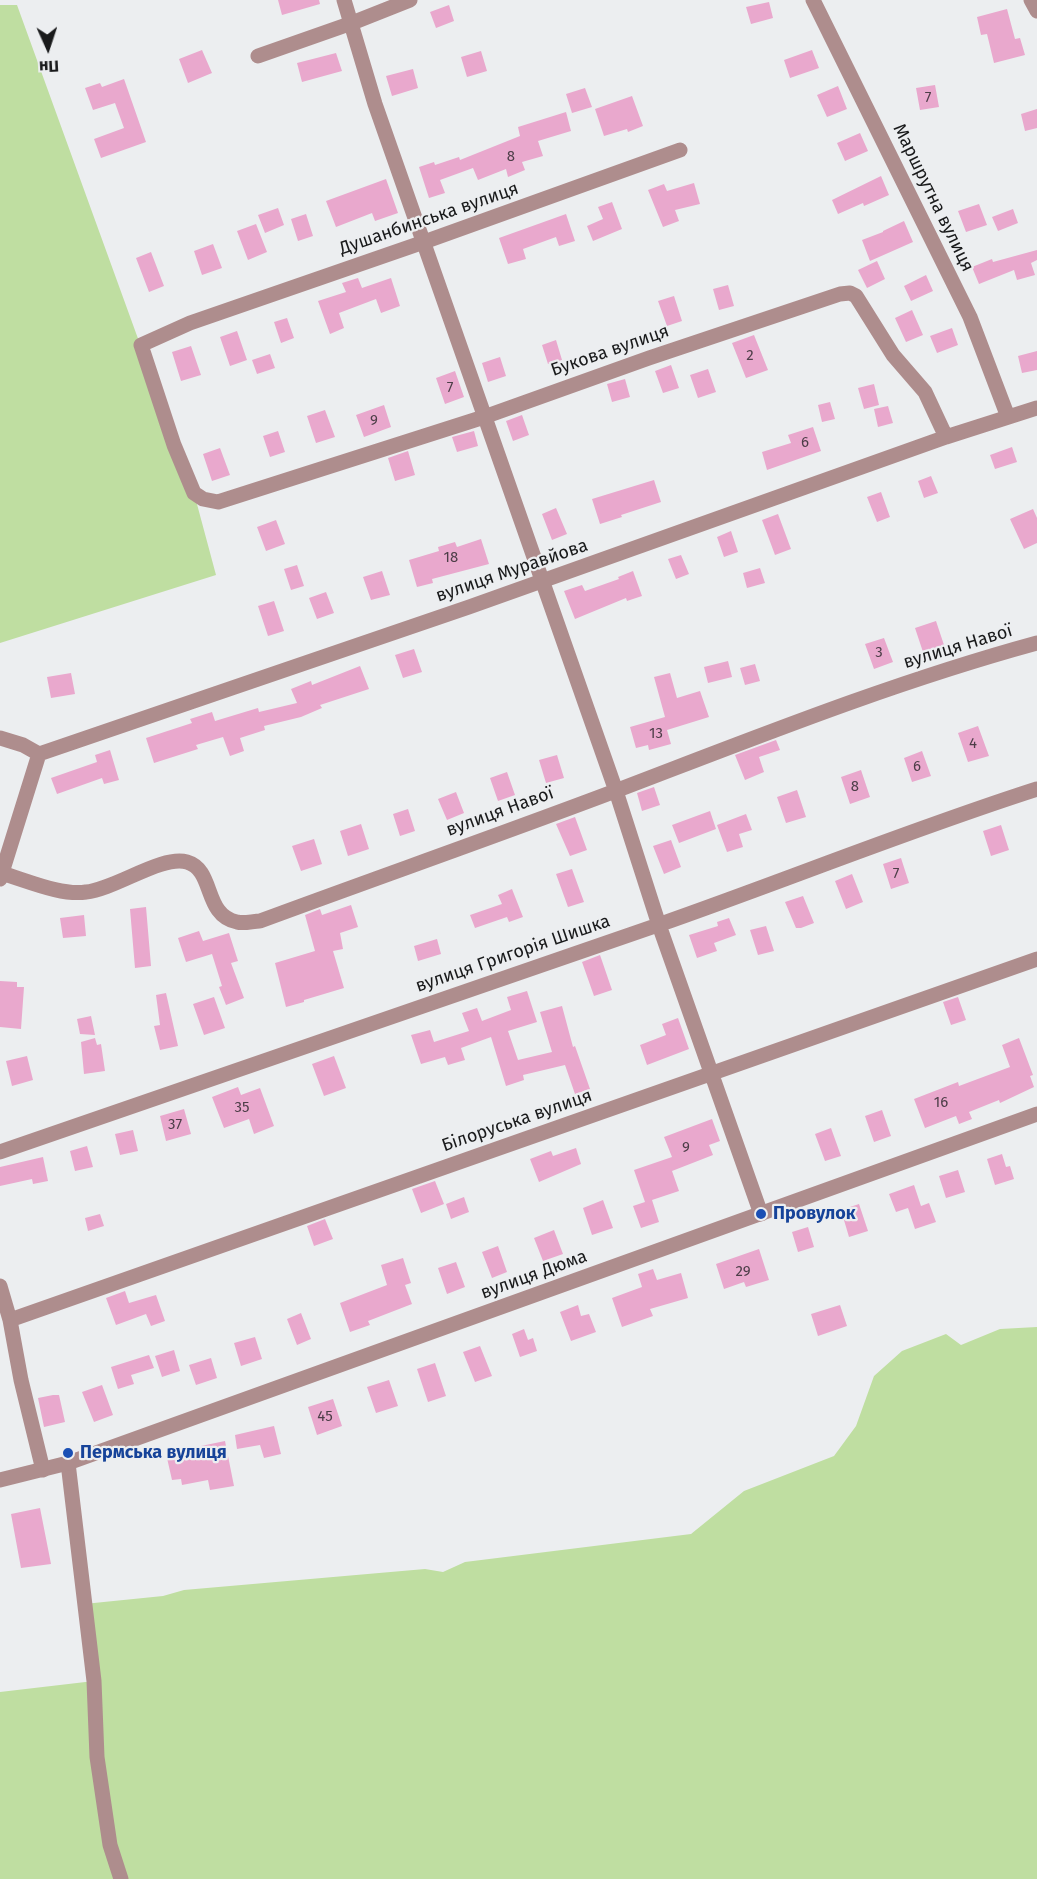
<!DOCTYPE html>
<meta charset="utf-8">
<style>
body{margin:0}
#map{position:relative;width:1037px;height:1879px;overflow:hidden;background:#eceef0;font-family:"Fira Sans",sans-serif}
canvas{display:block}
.north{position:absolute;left:18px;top:18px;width:60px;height:60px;-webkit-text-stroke:4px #eceef0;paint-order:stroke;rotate:177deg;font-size:16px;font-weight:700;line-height:24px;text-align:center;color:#191a1b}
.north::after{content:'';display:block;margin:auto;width:21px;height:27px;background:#191a1b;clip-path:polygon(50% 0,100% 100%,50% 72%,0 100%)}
</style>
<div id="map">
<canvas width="1037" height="1879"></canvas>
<div class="north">Пн</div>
</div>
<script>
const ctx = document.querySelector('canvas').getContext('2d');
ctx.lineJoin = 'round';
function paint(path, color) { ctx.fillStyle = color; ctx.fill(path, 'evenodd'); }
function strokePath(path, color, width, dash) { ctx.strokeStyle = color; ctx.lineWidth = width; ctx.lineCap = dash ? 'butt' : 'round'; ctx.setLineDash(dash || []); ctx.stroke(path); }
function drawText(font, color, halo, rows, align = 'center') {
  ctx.font = font + ' "Fira Sans",sans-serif'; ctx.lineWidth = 4.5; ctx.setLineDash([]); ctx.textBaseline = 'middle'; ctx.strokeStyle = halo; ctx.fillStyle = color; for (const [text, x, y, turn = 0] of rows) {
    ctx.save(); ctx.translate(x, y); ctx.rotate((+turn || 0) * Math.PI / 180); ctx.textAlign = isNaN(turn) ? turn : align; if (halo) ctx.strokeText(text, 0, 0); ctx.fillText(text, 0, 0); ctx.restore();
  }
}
const green = new Path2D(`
 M0 5H17L194 493 216 575 0 643Z
 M1037 1327V1879H0V1692L94 1681 84 1604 163 1596 184 1590 425 1569 443 1572 465 1562 691 1534 744 1491 834 1456 856 1426 874 1376 902 1351 946 1334 961 1345 1000 1329Z`);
const building = new Path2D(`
 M278 0H319L320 4 282 15Z
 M769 2 773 18 751 24 746 7Z
 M449 5 454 21 436 28 430 12Z
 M1007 9 1015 39 1020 38 1025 55 994 63 987 34 981 35 977 17Z
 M202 50 212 73 188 83 179 59Z
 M812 50 819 68 790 78 784 60Z
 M481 51 487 71 467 77 461 57Z
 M336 53 342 71 302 82 297 63Z
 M413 69 418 88 392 96 386 76Z
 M124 79 146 142 101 158 94 139 124 128 115 103 93 110 85 88 100 83 102 87Z
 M935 85 939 107 920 110 916 88Z
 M838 86 847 109 827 117 817 95Z
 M585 88 592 107 572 113 566 94Z
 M632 96 643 126 628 132 627 129 604 136 595 109Z
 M1037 109V128L1025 131 1021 114Z
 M566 112 571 131 538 141 543 156 522 162 525 170 508 177 506 169 478 180 473 168 440 180 445 193 429 198 419 167 434 162 435 165 459 157 460 160 520 136 518 127Z
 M860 133 868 151 845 161 837 143Z
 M881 176 889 195 864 206 863 203 838 214 832 200Z
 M386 179 398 213 375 221 372 213 336 227 326 201Z
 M694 183 700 204 675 210 679 221 663 227 648 190 664 184 667 191Z
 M612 202 622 229 593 241 587 226 603 219 598 207Z
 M979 204 987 225 966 232 958 211Z
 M278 208 284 225 265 233 258 215Z
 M1013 209 1018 223 998 231 992 217Z
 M306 214 313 236 298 241 291 219Z
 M566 214 575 241 559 246 556 237 523 249 526 259 508 264 499 238Z
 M904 221 913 242 870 261 862 240 883 232V231Z
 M256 224 267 252 248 260 237 231Z
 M213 244 222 268 202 275 194 251Z
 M1037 250V260L1031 263 1035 275 1017 280 1014 270 979 284 972 267 992 259 993 262Z
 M151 252 164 286 149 292 136 258Z
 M877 261 885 279 867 288 858 270Z
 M926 275 933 291 911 301 904 286Z
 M358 278 362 288 391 278 400 306 381 313 376 299 339 313 344 328 330 334 318 301 346 292 342 283Z
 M728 285 734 306 719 310 713 289Z
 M674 296 682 321 667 326 658 301Z
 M912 310 923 335 906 342 895 318Z
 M287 318 294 338 281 343 274 322Z
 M952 328 958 345 937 353 930 336Z
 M237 331 247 360 230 366 220 337Z
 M754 335 768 370 746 378 732 343Z
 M556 340 562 360 548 364 542 345Z
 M191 346 201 375 181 381 172 352Z
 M1037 351V370L1022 373 1018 356Z
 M270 354 275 368 257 374 252 360Z
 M500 357 506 376 488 382 482 363Z
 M671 365 679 388 663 393 655 371Z
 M708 369 716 392 698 398 690 375Z
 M455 371 464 397 445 404 436 378Z
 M625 379 630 397 612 402 607 384Z
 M874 384 879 405 864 409 858 388Z
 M830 402 835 419 822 422 818 405Z
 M384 405 391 427 364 437 356 415Z
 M888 406 893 423 878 427 874 409Z
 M325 410 335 437 316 443 307 416Z
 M522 415 529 435 513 441 506 421Z
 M813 427 821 451 767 470 762 452 791 443 788 435Z
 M278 431 285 452 270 457 263 436Z
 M474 431 478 446 457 452 452 437Z
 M1012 447 1017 462 995 469 990 455Z
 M220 448 230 475 212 481 203 454Z
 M408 451 415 475 395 481 388 458Z
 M931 476 938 493 924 498 918 481Z
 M654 480 661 502 621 515 622 517 600 524 592 499Z
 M881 492 890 517 877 522 867 497Z
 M556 508 567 534 552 540 542 514Z
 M1033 509 1037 518V543L1024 549 1010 519Z
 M778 514 791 549 775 555 762 520Z
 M276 520 285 544 266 551 257 527Z
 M731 531 738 552 724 557 717 537Z
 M481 539 489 564 432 579 433 583 417 587 409 560 439 551 438 547 455 542 457 547Z
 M681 555 689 574 676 579 668 559Z
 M297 565 304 586 291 590 284 569Z
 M760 568 765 583 747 588 743 573Z
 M382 571 390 595 371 600 363 577Z
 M633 571 642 596 627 601 626 598 575 619 564 591 582 585 585 591 619 579 618 577Z
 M326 592 334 613 317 619 309 598Z
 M274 601 284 631 268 636 258 606Z
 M936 621 944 645 923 652 915 628Z
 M884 638 893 662 874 669 865 644Z
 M414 649 422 672 403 678 395 655Z
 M728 661 732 677 708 683 704 667Z
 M755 664 760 681 745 685 740 668Z
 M360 666 369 689 320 705 322 708 301 717 264 726 265 730 240 738 244 751 230 756 223 737 196 745 198 749 154 763 146 738 192 723 190 719 212 712 215 721 258 708 259 712 297 703 291 689 311 681 312 685Z
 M71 673 75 694 51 698 47 677Z
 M670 673 677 698 700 691 709 717 667 730 671 744 649 750 648 745 636 748 630 727 665 717 654 677Z
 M978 726 989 756 968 762 958 733Z
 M776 740 780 750 759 757 764 772 745 780 735 755Z
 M110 750 119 780 104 784 102 778 57 794 51 778 97 762 95 755Z
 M922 751 931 776 912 782 904 758Z
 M557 755 564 778 546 783 539 760Z
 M861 770 870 797 850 804 841 777Z
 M507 772 515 795 498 801 490 778Z
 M654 787 660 805 642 811 637 793Z
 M797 790 806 817 786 823 777 797Z
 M456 792 464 813 447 820 438 799Z
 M408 809 415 831 400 836 393 814Z
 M710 811 716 829 679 843 672 825Z
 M746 814 752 830 739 834 743 847 727 852 717 825Z
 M575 817 587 850 570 856 556 824Z
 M361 824 369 849 348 856 340 831Z
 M1001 825 1009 850 991 856 983 831Z
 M314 839 322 864 301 871 292 846Z
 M671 840 681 867 664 874 653 846Z
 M901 858 909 883 891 889 883 864Z
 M572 869 584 902 568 907 556 874Z
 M852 874 863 902 846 909 835 881Z
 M512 889 523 917 509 922 507 917 475 928 470 915 502 904 498 895Z
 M803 896 814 923 801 928H796L785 902Z
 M351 905 358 927 340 933 343 949 333 951 344 988 304 1000V1002L286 1007 275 963 315 951 305 915 320 909 322 915Z
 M146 907 151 966 135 968 130 909Z
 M84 915 86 936 63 938 60 918Z
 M729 918 736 935 714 943 717 951 697 958 689 935 718 926 717 922Z
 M766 926 774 951 758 955 750 930Z
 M199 931 203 941 229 933 238 961 231 963 244 998 226 1005 219 987 222 986 212 954 186 962 178 938Z
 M437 939 441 954 418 961 414 946Z
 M600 955 612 990 594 996 582 962Z
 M0 981 17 982V987H24L21 1029 0 1027Z
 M527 991 537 1022 508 1031 518 1060 552 1052 540 1012 562 1006 573 1047 575 1046 590 1089 575 1094 565 1065 523 1075 524 1080 506 1086 491 1037 461 1048 465 1060 448 1065 445 1057 421 1064 411 1035 430 1030 434 1042 469 1031 462 1013 477 1008 482 1021 511 1010 507 997Z
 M166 993 178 1046 160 1050 154 1026 160 1025 156 995Z
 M214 997 225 1028 204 1035 193 1004Z
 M958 997 966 1020 951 1025 943 1002Z
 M91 1016 95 1035 80 1034 77 1019Z
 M678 1018 689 1049 647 1065 640 1045 666 1035 662 1024Z
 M95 1038 97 1045 101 1044 105 1071 84 1074 81 1042Z
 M1019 1038 1033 1075 1030 1076 1034 1087 1000 1103 999 1100 969 1112 972 1119 959 1124 956 1116 925 1128 914 1099 958 1082 959 1086 1010 1067 1002 1045Z
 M27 1056 33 1080 12 1086 6 1061Z
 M334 1056 346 1088 324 1096 312 1064Z
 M238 1087 241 1095 260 1088 274 1126 254 1134 249 1119 224 1128 212 1097Z
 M184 1109 191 1134 166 1141 160 1116Z
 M882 1110 891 1136 874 1142 865 1116Z
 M712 1119 720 1141 709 1145 713 1155 672 1171 679 1191 652 1200 659 1222 641 1228 633 1206 645 1202 634 1170 672 1157 664 1137Z
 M831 1128 841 1156 825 1161 815 1134Z
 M133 1130 138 1151 120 1155 115 1134Z
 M87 1146 93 1167 75 1171 70 1151Z
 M576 1148 581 1164 539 1182 530 1159 551 1151 553 1156Z
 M1002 1154 1006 1167 1010 1166 1014 1179 995 1185 987 1159Z
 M43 1157 48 1181 33 1184 32 1179 0 1186V1167Z
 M958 1170 965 1192 946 1198 939 1176Z
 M435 1181 444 1204 421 1213 412 1189Z
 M914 1185 921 1206 929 1203 936 1222 915 1229 908 1208 896 1212 889 1194Z
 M464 1197 469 1212 451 1219 446 1204Z
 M603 1200 613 1228 592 1235 583 1208Z
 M859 1204 868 1231 849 1237 841 1210Z
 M100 1214 104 1226 88 1231 85 1218Z
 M325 1219 333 1239 314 1246 307 1226Z
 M808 1227 814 1247 798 1252 792 1232Z
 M554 1230 563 1254 543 1261 534 1238Z
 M498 1246 507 1272 492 1278 482 1252Z
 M759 1249 769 1280 746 1287 744 1282 724 1289 716 1264Z
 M403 1258 411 1283 405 1285 412 1304 368 1321 370 1325 350 1332 340 1303 387 1285 381 1265Z
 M456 1262 465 1287 447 1294 438 1268Z
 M653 1269 657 1280 681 1273 688 1298 650 1309 653 1316 622 1327 612 1298 642 1287 638 1274Z
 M125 1291 129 1303 156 1295 165 1321 151 1326 146 1314 116 1325 106 1298Z
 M578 1305 581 1316 589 1314 596 1332 571 1341 560 1312Z
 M840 1305 847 1326 818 1336 811 1314Z
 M301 1313 311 1339 297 1345 287 1319Z
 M524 1329 528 1340 533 1338 537 1351 520 1357 512 1334Z
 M255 1337 262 1359 241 1366 234 1343Z
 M480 1346 492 1376 475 1382 463 1352Z
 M174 1350 180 1371 162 1377 155 1356Z
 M149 1355 154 1368 131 1375 134 1384 118 1389 111 1367Z
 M211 1358 217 1378 196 1385 189 1365Z
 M435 1363 446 1396 428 1402 417 1369Z
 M389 1380 398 1406 376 1413 367 1387Z
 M102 1385 113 1415 94 1422 82 1392Z
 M53 1395H59L65 1422 44 1427 38 1398Z
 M333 1399 342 1426 317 1435 308 1407Z
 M274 1426 281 1454 264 1458 260 1445 237 1449 235 1435Z
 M225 1441 234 1486 210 1490 208 1480 182 1485 181 1479 172 1480 167 1458 202 1452 201 1446Z
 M40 1508 51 1564 21 1568 11 1514Z`);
const minor = new Path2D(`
 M344 0 375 104 616 791 659 925 761 1214
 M813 0 970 317 1008 417
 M1031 0 1037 11
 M258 56 352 23 410 0
 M680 150 424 242 190 323 141 345 174 445 194 493 203 499 218 502 484 417 649 358 840 294 850 293 856 296 893 355 925 392 946 437
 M0 738 23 745 39 754
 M39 754 469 607 946 437 1037 408
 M1 873C26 880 61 896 86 892 116 889 161 855 187 862 215 870 203 915 237 922 244 924 253 921 260 921 379 877 499 835 618 790 757 737 894 682 1037 643
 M0 879 39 754
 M0 1152C219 1075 439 1002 658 925 784 881 909 830 1037 789
 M0 1286 10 1320 21 1380 43 1470
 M10 1320 1037 959
 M68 1463 94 1681 97 1757 110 1845 121 1879`);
const tertiary = new Path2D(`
 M0 1480 68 1463 1037 1114`);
const markers = [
 [761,1214,6,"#1a4fb4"],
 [68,1453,6,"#1a4fb4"]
];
const numberNames = [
 ["7",928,98],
 ["8",511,157],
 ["2",750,356],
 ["7",450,388],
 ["9",374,421],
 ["6",805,443],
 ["18",451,558],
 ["3",879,653],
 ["13",656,734],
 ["4",973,744],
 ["6",917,767],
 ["8",855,787],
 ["7",896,874],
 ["16",941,1103],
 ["35",242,1108],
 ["37",175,1125],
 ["9",686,1148],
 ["29",743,1272],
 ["45",325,1417]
];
const streetNames = [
 ["Маршрутна вулиця",933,198,64],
 ["Душанбинська вулиця",429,219,-19],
 ["Букова вулиця",610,351,-19],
 ["вулиця Муравйова",512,571,-19],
 ["вулиця Навої",958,647,-17],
 ["вулиця Навої",500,812,-20],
 ["вулиця Григорія Шишка",513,954,-19],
 ["Білоруська вулиця",517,1121,-19],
 ["вулиця Дюма",534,1275,-20]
];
const transitNames = [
 ["Провулок",773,1214],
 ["Пермська вулиця",80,1453]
];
paint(green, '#bfdea1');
paint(building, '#e9a8cd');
strokePath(minor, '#ae8d8d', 15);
strokePath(tertiary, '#ae8d8d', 15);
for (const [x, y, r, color] of markers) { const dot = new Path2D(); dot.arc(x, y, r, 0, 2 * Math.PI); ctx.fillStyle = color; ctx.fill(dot); strokePath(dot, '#eceef0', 2); }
drawText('15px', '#4d3e48', null, numberNames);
drawText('18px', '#191a1b', '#eceef0', streetNames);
drawText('bold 18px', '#164399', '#eceef0', transitNames, 'left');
</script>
